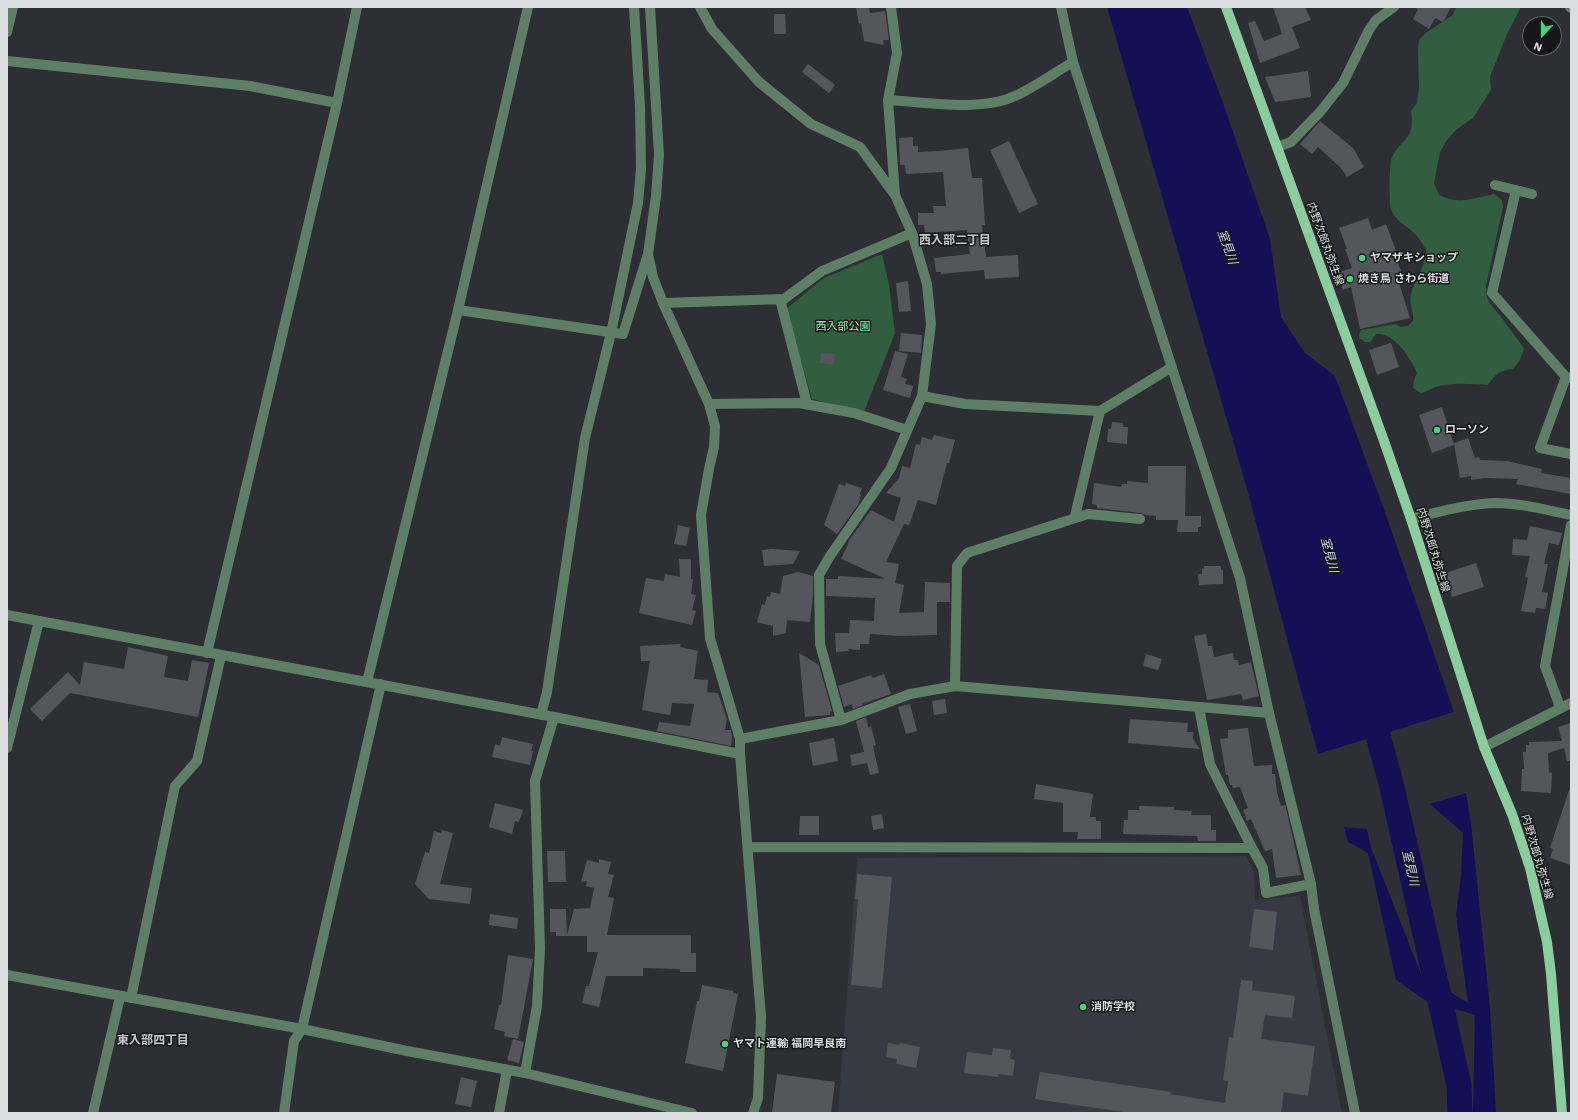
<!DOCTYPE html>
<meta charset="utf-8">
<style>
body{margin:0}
#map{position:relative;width:1578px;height:1120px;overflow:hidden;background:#2e2f34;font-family:"Work Sans",sans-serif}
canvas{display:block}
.frame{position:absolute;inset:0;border:8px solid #dcdde0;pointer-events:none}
.north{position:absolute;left:1522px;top:16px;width:40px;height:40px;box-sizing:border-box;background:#171719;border:1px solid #666669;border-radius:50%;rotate:201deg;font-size:11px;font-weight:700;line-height:16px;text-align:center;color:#dcdde0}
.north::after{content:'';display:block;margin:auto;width:14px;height:18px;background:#41d77c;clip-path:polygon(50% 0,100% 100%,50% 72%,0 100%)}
</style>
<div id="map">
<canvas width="1578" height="1120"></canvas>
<div class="frame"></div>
<div class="north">N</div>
</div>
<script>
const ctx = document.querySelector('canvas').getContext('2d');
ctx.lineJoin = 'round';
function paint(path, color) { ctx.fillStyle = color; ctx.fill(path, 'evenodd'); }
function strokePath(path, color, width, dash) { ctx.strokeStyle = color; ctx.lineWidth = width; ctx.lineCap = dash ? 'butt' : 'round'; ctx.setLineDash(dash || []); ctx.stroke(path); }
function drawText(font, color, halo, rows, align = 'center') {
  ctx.font = font + ' "Work Sans","Noto Sans JP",sans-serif'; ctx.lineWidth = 3; ctx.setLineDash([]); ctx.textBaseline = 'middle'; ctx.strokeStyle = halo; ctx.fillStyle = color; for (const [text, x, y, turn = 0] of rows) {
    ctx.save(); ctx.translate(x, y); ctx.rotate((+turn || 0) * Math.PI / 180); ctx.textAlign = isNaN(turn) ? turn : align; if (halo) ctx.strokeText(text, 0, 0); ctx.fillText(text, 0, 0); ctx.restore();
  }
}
const built = new Path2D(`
 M1246 856 1254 872 1255 900 1300 896 1342 1113H838L857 858Z`);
const green = new Path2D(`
 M1456 7H1521L1507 34 1490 77 1491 90 1473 118 1457 129 1447 140 1440 152 1434 183 1439 195C1459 205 1474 198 1494 194L1502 200 1503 207 1486 286 1487 298 1491 305 1501 317 1524 348 1520 360 1513 369C1499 370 1496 374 1488 385 1473 384 1450 382 1435 387 1430 389 1426 392 1421 393L1413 388 1414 380 1417 373C1411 358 1394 332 1376 334L1370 342H1365L1359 338V334L1361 330 1396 324 1400 327 1408 326 1413 321C1415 312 1408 304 1411 294 1415 278 1426 267 1426 250 1423 244 1419 238 1414 233 1406 225 1394 220 1391 209 1389 201 1389 163 1392 157 1403 136 1415 141 1411 111L1417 103 1419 86 1418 52 1419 40 1427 32 1453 15Z
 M882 254 889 285 895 333 864 412 812 399 786 309 824 278Z`);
const water = new Path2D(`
 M1107 7H1187L1222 100 1270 239 1281 317 1305 353 1335 376 1386 515 1454 712 1318 754 1247 489Z
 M1466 793 1471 823 1490 1008 1496 1113H1473L1475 1015 1425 1000 1396 980 1368 853 1348 842 1344 827 1367 829 1371 848 1421 974 1468 1003 1456 915 1461 875 1463 833 1430 804Z`);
const river = new Path2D(`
 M1369 702 1392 787 1459 1085 1460 1113`);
const building = new Path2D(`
 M856 7H869L870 13 885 11 889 40H883L884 45 864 41 861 23 859 24Z
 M1273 7H1305L1311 20 1292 27 1300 48 1260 63 1248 23 1255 21 1264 41 1282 34Z
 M1413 7H1451L1443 22 1435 18 1429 29 1413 19 1418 9Z
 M774 14H785L786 34H774Z
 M808 64 835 85 829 93 802 72Z
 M1308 71 1311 97 1275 102 1265 77Z
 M1320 121 1353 148 1364 167 1347 177 1341 168 1318 147 1312 154 1300 144Z
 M913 137V146H918V152L939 151 968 148 972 178H982L985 225H982L986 257 1018 255 1019 277 985 279 984 270 941 274V272H936L934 258 970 254 967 230 925 233 924 225H918V213H934L933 206H946L943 172 906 174 905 165H900L899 138Z
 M1009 141 1038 204 1019 213 990 150Z
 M1368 218 1372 230 1386 224 1396 251 1394 252 1401 271 1400 286 1410 318 1360 329 1351 287 1343 290 1337 273 1352 268 1345 249H1347L1339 228Z
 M908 281 911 311 899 312 896 283Z
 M901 333 922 335 921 353 899 351Z
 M1391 343 1399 367 1377 375 1369 350Z
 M895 351 908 354 901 377 907 379 905 384 913 386 910 398 883 390Z
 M821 353 835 354 834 365 820 363Z
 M1442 407 1454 445 1432 453 1419 415Z
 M1112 422 1123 423V427H1128L1127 444 1107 442 1108 429H1111Z
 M934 435 955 440 949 463H947L936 505 918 500 909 525 904 524 886 562 899 564 895 583 904 585 899 613 924 612 925 582 950 583V602H937V635L900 636 870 634 869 644H860V650L848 649 849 651 836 652 835 633H849L850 620 874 621 875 598 826 596V579H838V576L886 579 841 559 849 542H848L871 510 894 522 901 498 886 493 899 478 902 466 910 468 916 444 920 445 922 437 932 440Z
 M1468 438 1475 458 1479 457 1480 460 1507 461 1542 469 1541 473 1571 478V494L1516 484 1518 479 1485 478 1471 480V476L1460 478 1454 443Z
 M1148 466H1186L1185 516H1201V527H1198V532H1177L1178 520H1156V516L1145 515 1141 513 1097 508V505L1092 504 1094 483 1121 487 1122 484H1127V481L1148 483Z
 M846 483 862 488 860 494 861 495 858 505 837 534 824 525 839 484 845 486Z
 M678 525 690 528 686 546 674 544Z
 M1530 526 1562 533 1559 545 1549 543 1544 564H1548L1542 592 1548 593 1545 609 1536 608 1535 613 1521 611 1528 578 1525 577 1530 556 1512 555 1513 539 1527 540Z
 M772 549 800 551 793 564 764 566 762 550Z
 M679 559H691V579H693L691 594 696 595 692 610 696 611 692 625 639 613 646 578 664 581 665 574 680 577Z
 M1476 563 1484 587 1452 597 1446 578H1448L1446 573Z
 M1204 566H1221V570H1223V584L1199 585 1198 574H1202V569L1204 568Z
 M798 572 813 576V596L810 622 787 620 786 633 773 636V626L757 622 762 604 765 605 767 596 770 597 771 592 780 594 783 576Z
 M1206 634 1208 646H1212L1214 657 1233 653 1234 660H1238L1239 665 1251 662 1259 696 1243 700 1241 694 1207 700 1194 636Z
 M681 644 680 647 698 651 694 679 708 680 707 692 718 693 727 719 725 730H731L732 737 731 746 657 731 659 722 690 726 694 704 672 703 670 715 642 710 650 661H641L640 646Z
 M128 647 168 656 164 677 188 681 192 660 209 663 198 717 70 693 42 721 30 709 68 672 80 685 84 662 124 669Z
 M799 653 819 665 832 711 830 712V715L805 717Z
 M1146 654 1162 659 1158 670 1143 666Z
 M884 674 891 694 862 704 863 705 853 709 852 704 844 707 838 686 871 675 873 678Z
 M945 699 947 713 934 715 932 701Z
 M910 704 917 731 906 734 898 707Z
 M866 717 868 727 871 726 876 745 873 746 879 773 870 775 867 763 852 766 850 755 864 752 856 721Z
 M1130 719 1188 723 1187 732H1193V739L1200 749 1128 743Z
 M1571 723V761H1567L1564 748 1548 753 1549 772 1552 773 1551 793 1521 791 1522 769H1524L1523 752H1526V745H1529V742L1562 741 1558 727Z
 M1248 728 1254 766 1272 765V774H1275L1277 793 1281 806 1285 805 1286 808 1301 875 1276 878 1272 849 1265 851 1251 819 1247 821 1243 810 1248 808 1240 787 1233 788 1232 785H1230L1228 775H1226L1220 739 1228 738V730Z
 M502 737 533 744 531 751H533L530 765 492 757 495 744 500 746Z
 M834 738 838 761 813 766 809 743Z
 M1036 784 1093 794 1090 817H1096V821H1101V839H1077L1078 832H1063V803L1034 799Z
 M1569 790 1571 791V865L1550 858 1553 849 1550 848Z
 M495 803 523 810 519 822 515 821 512 834 489 827Z
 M1139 806 1174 807V810L1192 811 1191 815H1211V830H1216V841H1198L1197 836 1123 834 1124 820H1128V810H1139Z
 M882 814 884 828 873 830 871 816Z
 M800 816H819V835H799Z
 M442 830 453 833 440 884 472 888 470 904 429 899 415 884 425 852 429 853 434 831 441 833Z
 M547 851H565L566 882H548Z
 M599 859 611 862 608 874 614 875 608 897 614 898 607 935H691V953H696V972H680V969L643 968V976H606L599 1007 582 1003 586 986H589L598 952H587V936H556V932H550V909H566L567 935 574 909 590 908 594 888 586 886 587 881 581 882 587 860 599 863Z
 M857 874 892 877 882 988 851 985 858 899H855Z
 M1254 909 1277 912 1273 950 1249 947Z
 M490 914 518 918 517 929 489 925Z
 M508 955 533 959 518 1039 504 1036 505 1032 494 1029 499 1005H501Z
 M1241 980 1253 981 1252 990 1295 996 1292 1018 1265 1015 1261 1039 1315 1046 1308 1096 1284 1092 1281 1113H1130L1035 1099 1040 1072 1171 1092 1170 1094 1225 1103 1228 1081 1223 1080 1229 1037 1233 1038Z
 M702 985 733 991V993L738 994 723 1071 685 1063 697 1001H699Z
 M513 1039 524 1042 519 1063 507 1060Z
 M888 1043 899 1045 900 1043 920 1047 916 1068 896 1064 897 1059 886 1057Z
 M993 1048 1011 1050 1010 1059 1015 1060 1013 1076 998 1074V1077L964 1073 967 1052 992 1055Z
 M777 1074 835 1082 831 1113H772Z
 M461 1077 477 1081 471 1107 455 1104Z`);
const minor = new Path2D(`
 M650 7 659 155 656 196 648 254 653 277 663 303 709 404 715 426 714 447 709 469 701 515 710 638 740 739V754L761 1017 758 1098 753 1113
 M700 7 712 29 759 82 811 124 860 147 895 195 912 233 927 284 931 324 922 396 891 468 830 556 819 575 820 644 841 720
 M891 7 897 53 888 100C925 102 981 112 1015 96 1035 87 1054 73 1073 62
 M1061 7 1073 62 1240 578 1269 713 1311 884 1314 909 1355 1113
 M1570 7 1571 8
 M7 32 13 7
 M7 61 250 86 337 103
 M888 100 895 195
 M1277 147 1291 142 1320 112 1343 83 1369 30 1376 20 1394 7
 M1495 185 1532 194
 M1516 190 1492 293 1566 377
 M780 299 807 404
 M663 303 784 299 822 271 912 233
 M458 310 623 334 648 254
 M1571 378 1566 377 1540 448 1571 454
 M922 396 965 404 1100 411 1172 367
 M709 404 799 403 854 413 907 430
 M1075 516 1100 411
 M1411 519C1438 512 1467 504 1495 503 1521 503 1546 510 1571 515
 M7 615 554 717 740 754
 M207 653 337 103 357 7
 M367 682 458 310 528 7
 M955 686 957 566 967 553 1088 514 1140 519
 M1560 707 1545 666 1571 525
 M1199 708 1210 764 1252 848
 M541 715 547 692 585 438 611 333 638 203 641 169 640 106 634 7
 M740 739 841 720 910 694 955 686 1269 713
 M1484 747 1571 703
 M7 748 39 621
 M748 847 1252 848 1263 868 1266 893 1311 884
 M7 975 302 1029 407 1051 525 1073 692 1113
 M131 998 175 786 197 761 221 656
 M525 1073 537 1006 540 949 535 781 554 717
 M93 1113 120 997
 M284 1113 294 1041 302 1029 381 684
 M499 1113 507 1070`);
const major = new Path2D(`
 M1226 7 1384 441 1411 519 1484 747 1512 814 1530 868 1547 942 1551 974 1562 1113`);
const markers = [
 [1362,258,4,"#41d77c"],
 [1350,279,4,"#41d77c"],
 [1437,430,4,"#41d77c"],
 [1083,1007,4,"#41d77c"],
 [725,1044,4,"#41d77c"]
];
const streetNames = [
 ["内野次郎丸弥生線",1325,244,70],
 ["内野次郎丸弥生線",1433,550,73],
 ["内野次郎丸弥生線",1537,857,74]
];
const poiNames = [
 ["ヤマザキショップ",1370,258],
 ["焼き鳥 さわら街道",1358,279],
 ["ローソン",1445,430],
 ["消防学校",1091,1007],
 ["ヤマト運輸 福岡早良南",733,1044]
];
const parkNames = [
 ["西入部公園",843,327]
];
const neighbourhoodNames = [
 ["西入部二丁目",955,240],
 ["東入部四丁目",153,1040]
];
const waterNames = [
 ["室見川",1227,247,70],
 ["室見川",1329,555,75],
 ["室見川",1410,868,77]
];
paint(built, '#373943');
paint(green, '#315e3e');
paint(water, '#151055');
strokePath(river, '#151055', 25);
paint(building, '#55565b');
strokePath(minor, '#5e7f66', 10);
strokePath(major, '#89ce9c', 10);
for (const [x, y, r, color] of markers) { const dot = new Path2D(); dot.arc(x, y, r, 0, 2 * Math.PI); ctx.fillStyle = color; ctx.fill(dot); strokePath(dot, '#171719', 1.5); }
drawText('11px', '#dcdde0', '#171719', streetNames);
drawText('bold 11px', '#dcdde0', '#171719', poiNames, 'left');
drawText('11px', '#89f8ab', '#171719', parkNames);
drawText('bold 12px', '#c6c7cd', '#171719', neighbourhoodNames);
drawText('italic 12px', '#c4cdf7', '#171719', waterNames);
</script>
